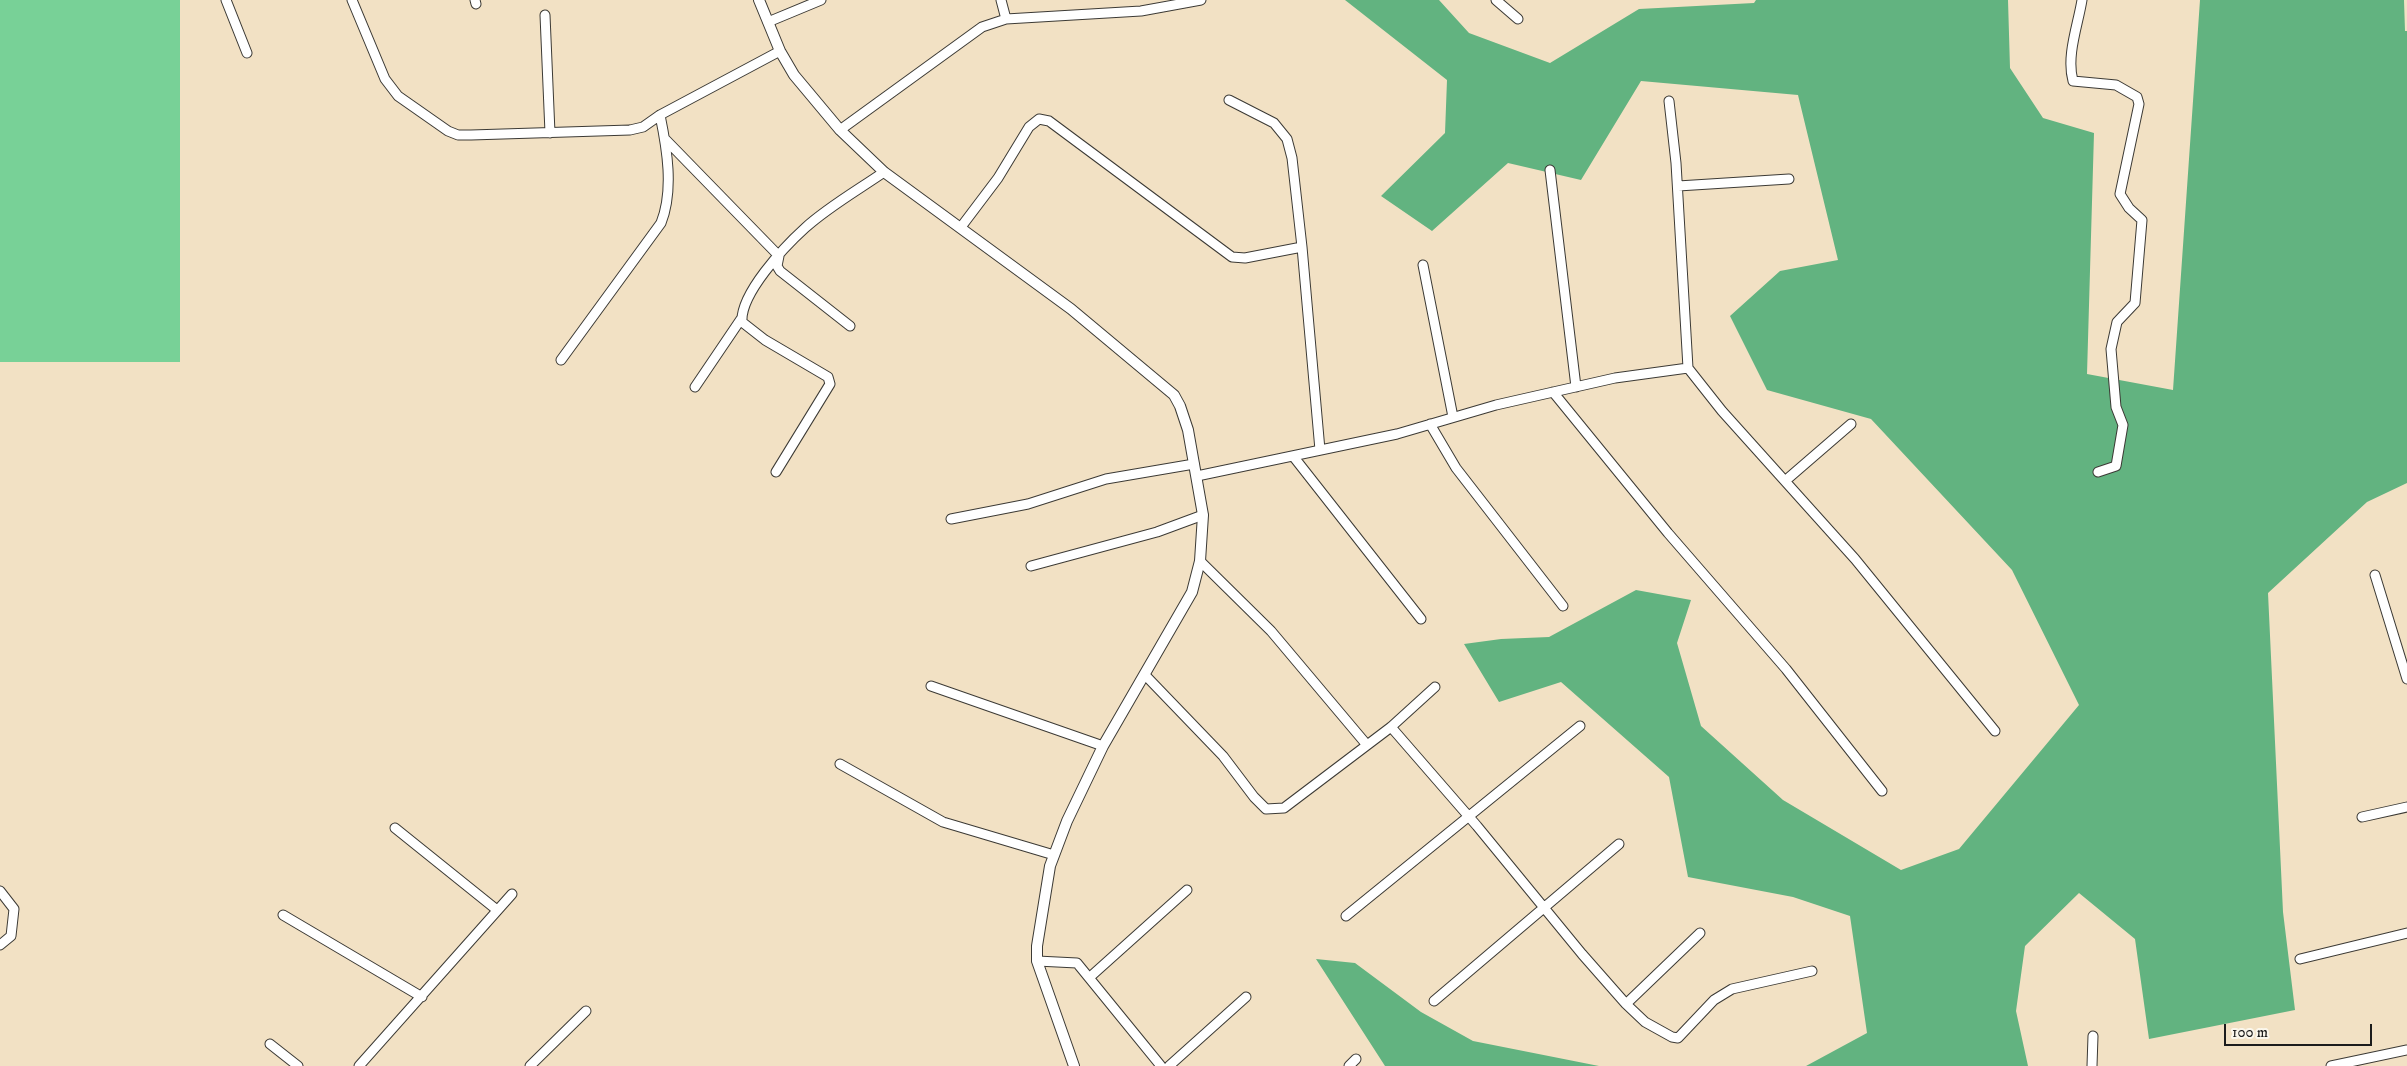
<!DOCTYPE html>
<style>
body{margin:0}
#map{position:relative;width:2407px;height:1066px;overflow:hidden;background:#f2e1c4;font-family:"IM FELL DW Pica",serif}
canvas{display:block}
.scale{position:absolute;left:2224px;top:1024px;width:148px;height:22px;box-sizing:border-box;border:2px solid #1c1c1c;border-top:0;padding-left:6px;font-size:15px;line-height:18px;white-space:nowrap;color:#1c1c1c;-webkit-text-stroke:4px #fbf7ec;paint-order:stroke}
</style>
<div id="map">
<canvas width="2407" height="1066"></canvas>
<div class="scale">100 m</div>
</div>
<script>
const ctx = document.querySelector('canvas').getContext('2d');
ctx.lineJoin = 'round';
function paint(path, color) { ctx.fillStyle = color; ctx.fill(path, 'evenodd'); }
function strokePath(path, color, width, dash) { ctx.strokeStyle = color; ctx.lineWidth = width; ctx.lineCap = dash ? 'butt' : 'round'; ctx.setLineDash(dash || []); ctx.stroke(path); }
const green = new Path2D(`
 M0 0H180V362H0Z`);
const forest = new Path2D(`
 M1345 0H1439L1469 33 1550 63 1639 9 1754 3 1756 0H2008L2010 68 2043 118 2094 133 2087 374 2173 390 2200 0H2404L2405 31H2407V483L2367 502 2268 593 2283 912 2295 1010 2149 1039 2135 939 2079 893 2025 946 2016 1011 2028 1066H1806L1867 1033 1850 916 1793 897 1688 877 1669 777 1561 682 1499 702 1464 644 1501 639 1549 637 1636 590 1691 600 1677 643 1701 726 1783 800 1901 870 1959 849 2079 705 2012 570 1871 419 1767 390 1730 316 1780 271 1838 260 1798 95 1641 81 1581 180 1508 163 1432 231 1381 196 1445 133 1447 80Z
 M1316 959 1355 963 1421 1012 1473 1041 1599 1066H1385Z`);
const minor = new Path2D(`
 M226 0 247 53
 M352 0 385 79 398 96 448 131 458 135H471L630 130 643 127 660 115 780 51
 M475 0 476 4
 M1001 0 1006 19
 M1496 0 1518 19
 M2082 0C2078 25 2066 56 2073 81L2116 85 2137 97 2139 104 2120 194 2129 208 2142 220 2135 303 2117 322 2111 349 2116 407 2123 425 2116 466 2098 472
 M545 15 550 133
 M768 22 821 0
 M1229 100 1274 123 1287 139 1292 158 1302 247 1320 450
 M1669 101 1676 163 1688 368
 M840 130 982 27 1006 19 1141 11 1201 0
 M665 139 779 256 777 266 780 271 850 326
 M1550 170 1576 387
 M1678 186 1789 179
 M961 227 998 178 1029 127 1039 119 1049 121 1232 257 1245 258 1302 247
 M1423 265 1453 417
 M561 360 661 223C674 190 667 149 660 115
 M695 387 741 319
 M1553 392 1668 533 1786 669 1882 791
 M1430 424 1456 468 1563 606
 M1293 456 1421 619
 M776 472 830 384 828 377 765 340 742 322C740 294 784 247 805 228 828 207 858 190 884 172
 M1197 476 1397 434 1496 405 1615 378 1688 368 1722 411 1855 559 1995 731
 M1785 481 1851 424
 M951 519 1028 504 1106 479 1194 464
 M1200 561 1271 631 1367 745
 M1031 566 1157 532 1203 515
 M2375 575 2407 679
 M1146 676 1223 756 1254 797 1266 809 1284 808 1391 727 1435 687
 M931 686 1103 746
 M1391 727 1477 826 1582 954 1626 1004 1645 1022 1672 1037 1678 1038 1714 1000 1732 989 1812 971
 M840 764 943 822 1054 855
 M2362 817 2407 807
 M395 828 497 910
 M0 891 14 909 11 936 0 945
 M283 915 422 997
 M1346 916 1580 726
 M2300 959 2407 933
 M1037 961 1077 963 1161 1066
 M1090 977 1187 890
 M1434 1001 1619 844
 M1626 1004 1700 933
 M270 1044 298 1066
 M359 1066 512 894
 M530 1066 586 1011
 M1169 1066 1246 997
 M1349 1066 1356 1059
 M2092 1066 2093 1036
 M2331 1066 2407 1050`);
const tertiary = new Path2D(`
 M759 0 780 51 794 75 840 130 884 172 1071 309 1174 395 1180 406 1188 430 1203 515 1200 561 1192 592 1103 746 1067 821 1050 866 1037 946V961L1074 1066`);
paint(green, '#78d197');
paint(forest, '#62b380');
strokePath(minor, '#3c3a35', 11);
strokePath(tertiary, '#3c3a35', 12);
strokePath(minor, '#fff', 9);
strokePath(tertiary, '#fff', 10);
</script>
